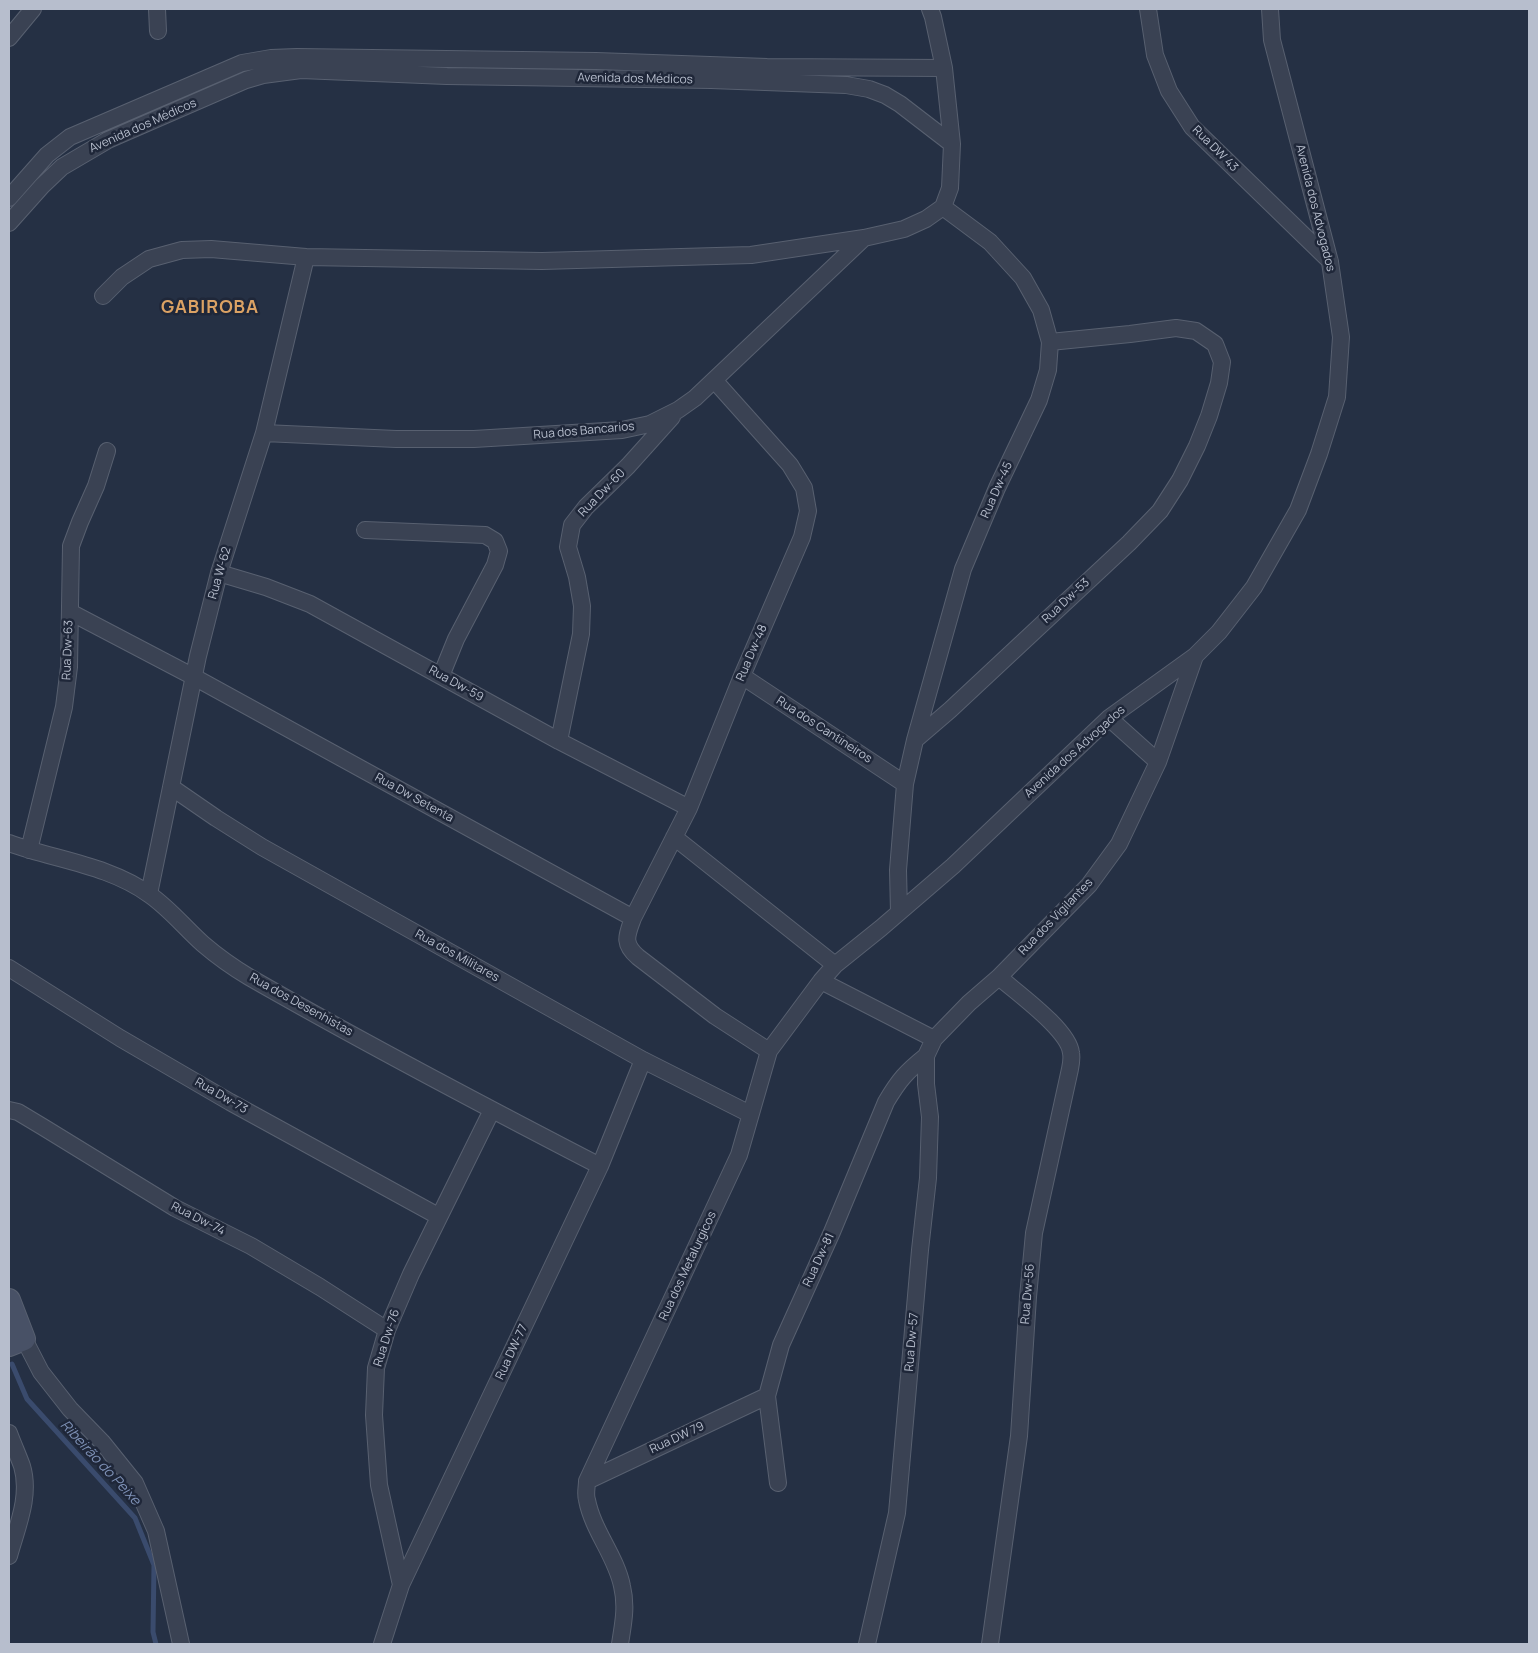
<!DOCTYPE html>
<meta charset="utf-8">
<style>
body{margin:0}
#map{position:relative;width:1538px;height:1653px;overflow:hidden;background:#253044;font-family:Manrope,sans-serif}
canvas{display:block}
.frame{position:absolute;inset:0;border:10px solid #b7becd;pointer-events:none}
</style>
<div id="map">
<canvas width="1538" height="1653"></canvas>
<div class="frame"></div>
</div>
<script>
const ctx = document.querySelector('canvas').getContext('2d');
ctx.lineJoin = 'round';
function strokePath(path, color, width, dash) { ctx.strokeStyle = color; ctx.lineWidth = width; ctx.lineCap = dash ? 'butt' : 'round'; ctx.setLineDash(dash || []); ctx.stroke(path); }
function drawText(font, color, halo, rows, align = 'center') {
  ctx.font = font + ' Manrope,sans-serif'; ctx.lineWidth = 5; ctx.setLineDash([]); ctx.textBaseline = 'middle'; ctx.strokeStyle = halo; ctx.fillStyle = color; for (const [text, x, y, turn = 0] of rows) {
    ctx.save(); ctx.translate(x, y); ctx.rotate((+turn || 0) * Math.PI / 180); ctx.textAlign = isNaN(turn) ? turn : align; if (halo) ctx.strokeText(text, 0, 0); ctx.fillText(text, 0, 0); ctx.restore();
  }
}
const stream = new Path2D(`
 M12 1364 27 1399 135 1518 154 1565 153 1632 156 1644`);
const street = new Path2D(`
 M157 9 158 31
 M930 9 933 17 944 68 952 144 950 188 943 207
 M1148 9 1155 55 1169 91 1192 127 1330 261
 M9 38 33 9
 M9 198 47 155 70 137 242 63 271 58 297 57 596 61 767 67 944 68
 M9 223 42 186 62 167 108 140 246 80 263 75 301 70 447 76 711 80 846 85 869 89 885 95 900 104 952 144
 M103 296 122 277 149 259 182 250 211 249 306 257 542 261 751 255 864 238 904 229 926 219 943 207
 M714 380 790 465 804 488 808 511 802 537 742 676 689 808 633 918C627 935 622 943 638 957L715 1016 769 1051
 M264 433 396 439H474L622 430 650 424 678 410 695 398 864 238
 M365 530 485 535 495 541 499 551 495 565 456 639 441 676
 M219 573 266 587 310 604 559 741 689 808
 M70 612 194 677 633 918
 M742 676 905 784
 M1109 718 1158 762
 M915 740 950 710 1129 543 1160 511 1180 480 1197 446 1209 416 1219 383 1222 362 1215 344 1196 331 1176 328 1130 334 1050 342
 M559 741 581 634 582 606 577 577 568 547 572 525 586 507 628 466 672 417
 M171 787 216 818 262 847 643 1060 750 1114
 M674 837 835 965
 M9 843C55 860 109 865 150 895 170 909 185 928 203 944 217 956 234 968 249 977 364 1043 482 1105 600 1166
 M29 850 64 707 69 667 71 546 80 522 96 486 107 451
 M149 894 198 656 219 573 264 433 306 257
 M899 912 898 870 905 784 915 740 963 569 997 488 1039 400 1048 370 1050 342 1041 310 1023 278 990 242 943 207
 M9 968 120 1038 230 1102 438 1216
 M821 981 934 1039
 M9 1110 18 1112 43 1127 175 1208 251 1246 320 1287 387 1330
 M24 1339 41 1372 70 1409 102 1442 135 1483 156 1531 181 1644
 M9 1433C13 1444 18 1455 22 1466 31 1496 17 1527 9 1556
 M587 1481 767 1396
 M778 1483 767 1396 781 1345 832 1232 886 1102C899 1080 906 1072 926 1056
 M401 1585 379 1485 374 1415 376 1368 387 1330 411 1274 492 1110
 M382 1644 401 1585 600 1166 643 1060
 M620 1644C623 1624 627 1607 622 1586 616 1556 593 1531 587 1500 585 1494 587 1487 587 1481L739 1155 769 1051 821 981 835 965 881 928 953 866 1109 718 1195 656 1219 632 1254 587 1298 510 1319 454 1337 397 1341 337 1330 262 1272 40 1270 9
 M867 1644 897 1513 920 1250 928 1178 930 1117 926 1084V1056L934 1039 969 1003 999 977 1089 885 1119 844 1158 762 1195 656
 M990 1644 1019 1436 1028 1297 1034 1233 1070 1069C1071 1064 1072 1058 1071 1053 1069 1030 1017 993 999 977`);
const secondary = new Path2D(`
 M9 1300 24 1339 9 1345`);
const streetNames = [
 ["Avenida dos Médicos",635,79,1],
 ["Avenida dos Médicos",143,126,-24],
 ["Rua DW 43",1215,149,45],
 ["Avenida dos Advogados",1315,208,76],
 ["Rua dos Bancarios",584,431,-5],
 ["Rua Dw-45",997,490,-66],
 ["Rua Dw-60",602,493,-46],
 ["Rua W-62",220,573,-74],
 ["Rua Dw-53",1066,601,-43],
 ["Rua Dw-63",68,650,-88],
 ["Rua Dw-48",752,653,-67],
 ["Rua Dw-59",456,684,29],
 ["Rua dos Cantineiros",824,730,33],
 ["Avenida dos Advogados",1075,752,-42],
 ["Rua Dw Setenta",414,798,29],
 ["Rua dos Vigilantes",1056,917,-46],
 ["Rua dos Militares",457,956,29],
 ["Rua dos Desenhistas",301,1005,29],
 ["Rua Dw-73",221,1096,30],
 ["Rua Dw-74",198,1219,27],
 ["Rua Dw-81",819,1260,-65],
 ["Rua dos Metalurgicos",688,1266,-65],
 ["Rua Dw-56",1028,1294,-85],
 ["Rua Dw-76",387,1338,-72],
 ["Rua Dw-57",912,1342,-85],
 ["Rua DW-77",512,1352,-65],
 ["Rua DW 79",677,1438,-25]
];
const waterNames = [
 ["Ribeirão do Peixe",100,1463,47]
];
const districtNames = [
 ["GABIROBA",210,308]
];
strokePath(stream, '#3a4b6d', 5);
strokePath(street, '#586070', 18);
strokePath(secondary, '#586070', 24);
strokePath(street, '#3a4253', 16);
strokePath(secondary, '#485166', 22);
drawText('12px', '#b7becd', '#1f2739', streetNames);
drawText('italic 14px', '#7d90b5', '#1f2739', waterNames);
ctx.letterSpacing = '1px';
drawText('bold 18px', '#dba264', '#1f2739', districtNames);
ctx.letterSpacing = '0px';
</script>
